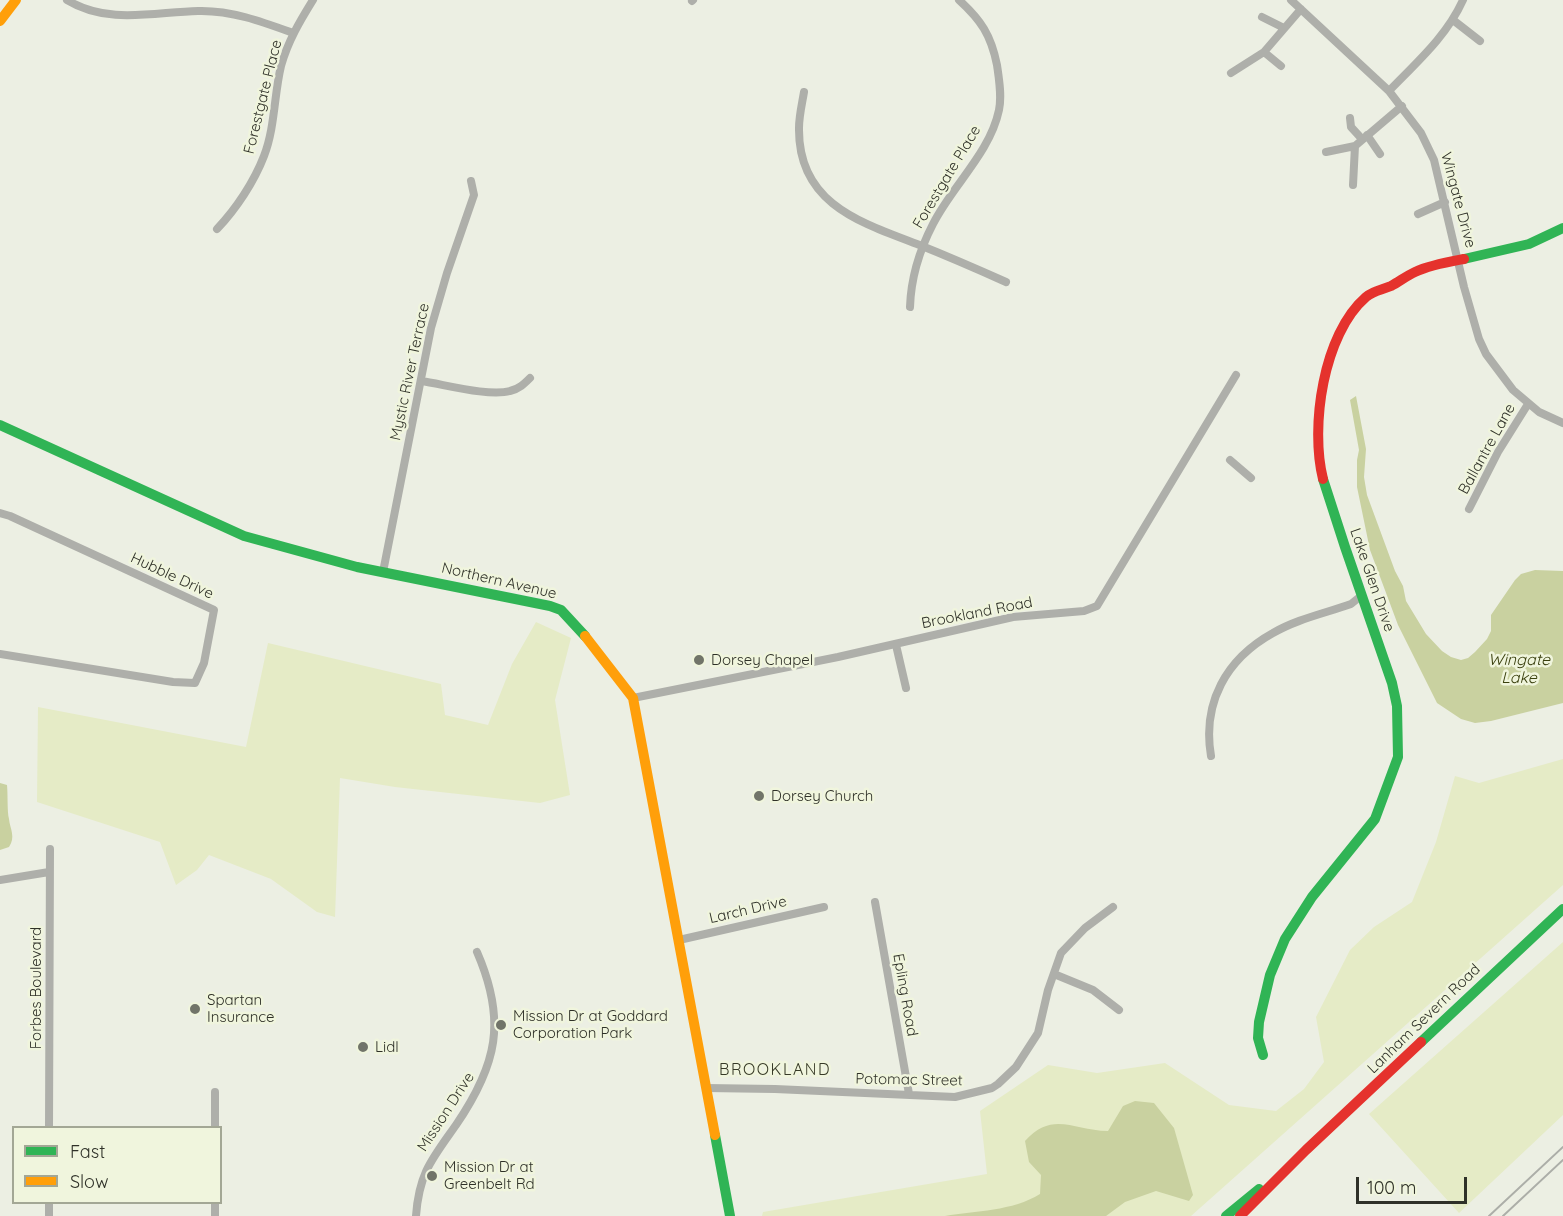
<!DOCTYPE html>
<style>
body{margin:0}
#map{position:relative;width:1563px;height:1216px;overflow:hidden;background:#ecefe3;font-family:Quicksand,sans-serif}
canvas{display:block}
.legend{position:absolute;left:12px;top:1126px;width:210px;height:78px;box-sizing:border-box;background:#f0f5dd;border:2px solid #a3a795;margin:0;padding:8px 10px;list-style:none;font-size:18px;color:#2f3128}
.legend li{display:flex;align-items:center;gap:12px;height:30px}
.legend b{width:30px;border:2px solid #a3a795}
.scale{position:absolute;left:1356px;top:1177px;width:111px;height:27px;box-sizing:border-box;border:3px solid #2f3128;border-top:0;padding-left:8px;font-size:18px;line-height:21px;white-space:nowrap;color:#2f3128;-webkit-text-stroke:4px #f0f5dd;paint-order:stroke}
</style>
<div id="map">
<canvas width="1563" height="1216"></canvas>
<ul class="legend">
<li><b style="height:8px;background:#30b455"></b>Fast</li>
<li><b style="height:8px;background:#ff9f0a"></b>Slow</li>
</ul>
<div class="scale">100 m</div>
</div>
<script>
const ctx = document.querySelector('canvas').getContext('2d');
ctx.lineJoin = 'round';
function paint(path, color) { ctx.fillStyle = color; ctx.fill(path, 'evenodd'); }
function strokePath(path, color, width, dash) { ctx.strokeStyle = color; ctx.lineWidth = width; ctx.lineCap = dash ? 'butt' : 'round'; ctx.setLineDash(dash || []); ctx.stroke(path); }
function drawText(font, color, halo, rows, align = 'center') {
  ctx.font = font + ' Quicksand,sans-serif'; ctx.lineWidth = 5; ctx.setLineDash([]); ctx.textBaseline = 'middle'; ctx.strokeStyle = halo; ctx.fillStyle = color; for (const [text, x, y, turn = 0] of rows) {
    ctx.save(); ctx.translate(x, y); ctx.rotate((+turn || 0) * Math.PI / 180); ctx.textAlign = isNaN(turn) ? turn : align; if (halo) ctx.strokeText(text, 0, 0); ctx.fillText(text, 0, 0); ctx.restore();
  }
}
const green = new Path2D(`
 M536 622 571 638 555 700 570 795 540 803 395 787 340 778 335 917 317 912 271 879 209 855 197 870 176 885 160 842 37 802 38 707 246 747 268 643 441 684 445 715 488 725 512 664Z
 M1563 759V885L1191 1216H762L763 1212 987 1174 980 1111 1048 1065 1097 1073 1165 1063 1229 1105 1276 1111 1304 1089 1324 1062 1316 1017 1350 950 1374 927 1412 902 1436 842 1455 776 1479 783Z
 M1563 942V1115L1459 1213 1369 1114Z`);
const water = new Path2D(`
 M1356 396 1366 449 1364 477 1367 495 1395 571 1403 586 1406 601 1426 634 1442 651 1451 657 1461 660 1468 658 1475 652 1487 639 1491 631V615L1515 580 1521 574 1535 570 1563 571V703L1491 721 1475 723 1461 719 1437 703 1398 625 1370 550 1357 487V460L1359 450 1350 400Z
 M0 783 7 785C8 795 7 811 9 819 10 829 16 837 9 847L0 850Z
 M1135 1101 1154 1103 1174 1128 1193 1195 1189 1201 1156 1191 1125 1202 1106 1216H945C975 1211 1013 1211 1040 1194L1041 1175 1029 1162 1025 1141C1053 1110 1074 1131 1108 1131L1123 1106Z`);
const street = new Path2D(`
 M67 0C108 25 154 12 198 11 231 10 263 22 293 33
 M1291 0 1389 91 1421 133 1434 160 1464 287 1479 339 1486 354 1513 390 1539 412 1563 423
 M692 1 693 0
 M1262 17 1284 28
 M1453 20 1480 41
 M1264 52 1281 66
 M1231 73 1264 52 1301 9
 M1389 91C1416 63 1447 36 1463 0
 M804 92C802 104 799 116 799 128 798 203 859 222 917 244 947 256 977 269 1006 282
 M1350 118 1351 127 1362 139
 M1367 135 1380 154
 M1326 152 1355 146 1402 106
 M1353 185 1355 146
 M1418 214 1445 202
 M217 229C236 209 254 182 264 156 275 128 274 95 281 66 288 41 300 21 313 0
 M910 307C911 277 919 251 933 224 952 186 990 153 999 110 1002 96 999 79 997 65 991 35 981 20 959 0
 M421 381C443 384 489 397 510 391 519 389 524 384 530 378
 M1230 460 1251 478
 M1469 509 1498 452 1528 404
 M0 513 10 516 214 610 204 663 195 683 173 682 0 654
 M383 572 431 328 447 273 474 195 471 181
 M896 645 906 688
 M633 698 838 657 1013 617 1084 611 1097 606 1236 375
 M1211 756C1202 703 1226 659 1273 633 1297 619 1326 613 1351 604L1361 596
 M0 880 49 872
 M875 902 909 1094
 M679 940 824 907
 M1054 974 1093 990 1119 1010
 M706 1088 775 1089 955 1097 992 1088 998 1084 1016 1067 1038 1033 1048 990 1061 953 1085 928 1113 907
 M49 1128 50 849
 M215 1128V1092
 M49 1202V1216
 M215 1202V1216
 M416 1216C419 1173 432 1159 456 1125 497 1065 507 1021 477 952`);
const fast = new Path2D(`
 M1464 259 1529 244 1563 228
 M0 425 244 536 357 567 550 606 561 610 585 636
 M1421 1042 1563 909
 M1263 1055 1258 1038 1259 1022 1270 975 1285 939 1312 897 1375 819 1398 757 1397 706 1392 683 1345 547 1323 479
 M715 1135 730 1216
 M1226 1216 1259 1189`);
const slow = new Path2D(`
 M0 21 16 0
 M585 636 633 698 715 1135`);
const jam = new Path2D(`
 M1323 479C1310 427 1323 334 1366 297 1374 290 1382 290 1391 286 1399 282 1406 276 1415 272 1430 265 1448 262 1464 259
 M1240 1216 1306 1150 1421 1042`);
const rail = new Path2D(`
 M1489 1216 1563 1147
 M1503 1216 1563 1160`);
const markers = [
 [699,660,6,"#717469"],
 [759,796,6,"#717469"],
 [195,1009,6,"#717469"],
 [501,1025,6,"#717469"],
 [363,1047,6,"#717469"],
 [432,1176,6,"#717469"]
];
const streetNames = [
 ["Forestgate Place",263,97,-76],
 ["Forestgate Place",947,177,-59],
 ["Wingate Drive",1458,200,75],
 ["Mystic River Terrace",410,372,-78],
 ["Ballantre Lane",1487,449,-61],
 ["Hubble Drive",172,576,25],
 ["Lake Glen Drive",1372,580,71],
 ["Northern Avenue",499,581,13],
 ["Brookland Road",977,613,-11],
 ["Larch Drive",748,910,-13],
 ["Forbes Boulevard",36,988,-90],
 ["Epling Road",905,995,80],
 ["Lanham Severn Road",1424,1019,-44],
 ["Potomac Street",909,1080,1],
 ["Mission Drive",446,1112,-57]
];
const poiNames = [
 ["Dorsey Chapel",711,660],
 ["Dorsey Church",771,796],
 ["Spartan",207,1000],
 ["Insurance",207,1017],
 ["Mission Dr at Goddard",513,1016],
 ["Corporation Park",513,1033],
 ["Lidl",375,1047],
 ["Mission Dr at",444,1167],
 ["Greenbelt Rd",444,1184]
];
const waterNames = [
 ["Wingate",1519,660],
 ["Lake",1519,678]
];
const neighbourhoodNames = [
 ["BROOKLAND",775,1070]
];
paint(green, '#e5ebc6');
paint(water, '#c9d1a0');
strokePath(street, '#aeafaa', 8);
strokePath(fast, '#30b455', 10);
strokePath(slow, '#ff9f0a', 10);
strokePath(jam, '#e5322d', 10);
strokePath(rail, '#acaea8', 2);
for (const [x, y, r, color] of markers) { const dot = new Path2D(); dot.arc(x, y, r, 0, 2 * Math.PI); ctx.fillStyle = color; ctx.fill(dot); strokePath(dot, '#f0f5dd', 2); }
drawText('15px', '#2f3128', '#f0f5dd', streetNames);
drawText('15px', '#2f3128', '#f0f5dd', poiNames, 'left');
drawText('italic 16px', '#3a400e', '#f0f5dd', waterNames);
ctx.letterSpacing = '1.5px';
drawText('16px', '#373a27', '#f0f5dd', neighbourhoodNames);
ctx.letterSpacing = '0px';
</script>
